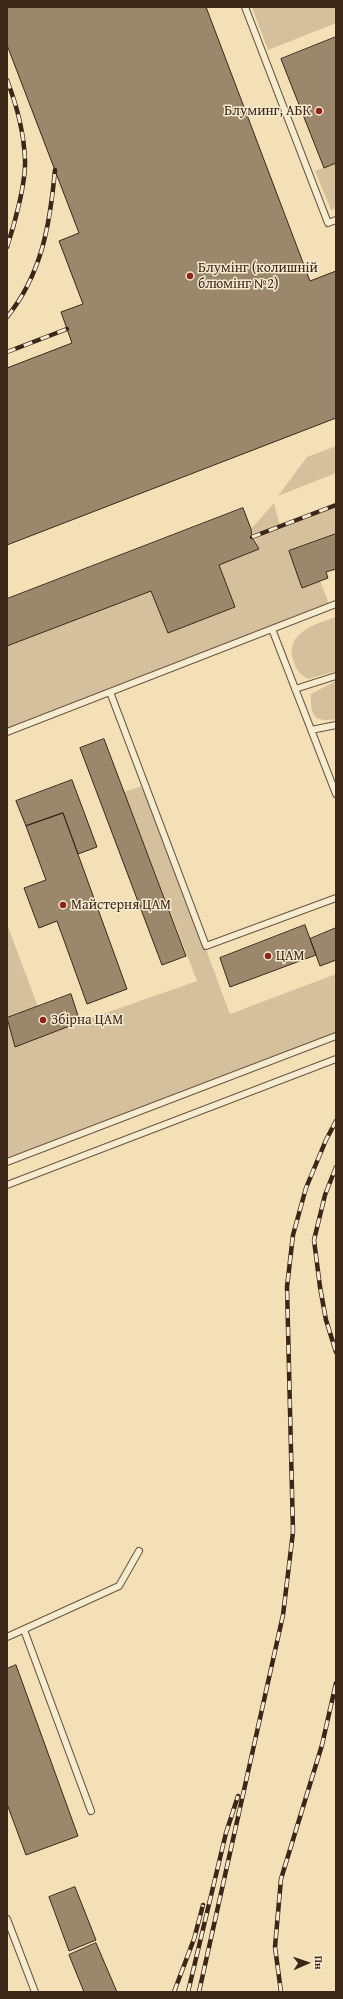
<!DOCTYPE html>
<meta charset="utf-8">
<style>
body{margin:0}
#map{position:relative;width:343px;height:1999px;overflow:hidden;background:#f3e0b7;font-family:"Gentium Book Plus",serif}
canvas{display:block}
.frame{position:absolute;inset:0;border:8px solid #3c2618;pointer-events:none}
.north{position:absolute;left:287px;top:1943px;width:40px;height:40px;-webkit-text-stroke:3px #f7ebd0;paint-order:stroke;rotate:88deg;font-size:11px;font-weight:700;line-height:16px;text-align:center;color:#3c2618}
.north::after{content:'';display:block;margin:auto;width:14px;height:18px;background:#3c2618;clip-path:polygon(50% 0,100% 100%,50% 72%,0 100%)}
</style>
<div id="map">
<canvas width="343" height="1999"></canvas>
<div class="frame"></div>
<div class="north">Пн</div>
</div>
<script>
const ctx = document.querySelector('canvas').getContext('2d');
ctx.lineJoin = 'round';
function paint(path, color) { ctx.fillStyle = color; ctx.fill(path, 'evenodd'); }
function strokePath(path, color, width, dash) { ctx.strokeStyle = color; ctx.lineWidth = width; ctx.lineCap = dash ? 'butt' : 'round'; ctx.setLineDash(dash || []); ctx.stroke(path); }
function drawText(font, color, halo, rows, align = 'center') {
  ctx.font = font + ' "Gentium Book Plus",serif'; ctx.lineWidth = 3; ctx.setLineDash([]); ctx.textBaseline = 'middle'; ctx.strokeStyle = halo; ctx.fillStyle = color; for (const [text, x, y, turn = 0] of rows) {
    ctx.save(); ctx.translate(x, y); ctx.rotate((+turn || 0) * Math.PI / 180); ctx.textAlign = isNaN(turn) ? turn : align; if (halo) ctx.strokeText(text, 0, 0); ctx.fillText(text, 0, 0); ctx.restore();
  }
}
const green = new Path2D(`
 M252 7H336V23L268 50Z
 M336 163V208L331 210 315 171Z
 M336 446V473L278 496 307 457Z
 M274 503 280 526 336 505V534L289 551 302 587 320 581 330 606 7 732V646L151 591 168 633 235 607 219 565 259 549 251 529Z
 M336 617V671L308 679C299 674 296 669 293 660 285 632 316 624 336 617Z
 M336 681V719C314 723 310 715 311 694Z
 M145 785 230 1014 336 974V1036L7 1162V1022L15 1047 80 1022 197 981 124 792Z
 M7 924 38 1007 7 1018Z`);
const building = new Path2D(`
 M7 7H206L310 281 336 271V418L7 545V368L72 343 61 312 83 304 59 241 79 233 7 45Z
 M336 37V163L324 168 281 59Z
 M243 508 251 529 252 537 259 549 219 565 235 607 168 633 151 591 7 646V599Z
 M336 534V569L326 572 328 578 302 588 289 551Z
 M104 739 186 956 162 965 80 748Z
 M72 780 97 847 78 854 63 813 26 826 16 801Z
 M63 813 127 989 87 1004 57 921 39 928 24 888 46 880 26 826Z
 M305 925 316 955 230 987 220 958Z
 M336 928V960L320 966 310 939Z
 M71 994 80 1022 15 1047 7 1018Z
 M16 1665 78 1836 26 1855 7 1804V1669Z
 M75 1887 96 1940 69 1951 49 1897Z
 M96 1943 117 1992H84L69 1955Z`);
const lane = new Path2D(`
 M245 7 328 223 336 220
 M272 629 336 794
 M295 689 336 676
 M110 692 206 946 336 898
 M311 730 336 725
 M7 732 336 604
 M7 1162 336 1036
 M7 1185 336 1059
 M24 1630 91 1811
 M7 1637 119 1586 139 1551
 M7 1919 35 1992`);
const rail = new Path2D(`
 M7 80C17 106 24 133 25 160 26 183 14 226 7 247
 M7 317C42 274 50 224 55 170
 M7 352 67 329
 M252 537 336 505
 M336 1167 325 1195 314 1240 320 1287 326 1320 336 1352
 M174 1992 194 1939 203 1905
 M188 1992 226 1833 238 1796
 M199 1992 283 1615 293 1532 287 1287 293 1235 306 1188 326 1140 336 1121
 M281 1992 275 1947 281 1879 322 1745 336 1683`);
const markers = [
 [319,111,4,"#8f2418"],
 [190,276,4,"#8f2418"],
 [63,905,4,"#8f2418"],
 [268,956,4,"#8f2418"],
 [43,1020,4,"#8f2418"]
];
const poiNames = [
 ["Блуминг, АБК",311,111,"right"],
 ["Блумінг (колишній",198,268],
 ["блюмінг №2)",198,284],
 ["Майстерня ЦАМ",71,905],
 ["ЦАМ",276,956],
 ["Збірна ЦАМ",51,1020]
];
paint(green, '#d4c09c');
paint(building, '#9b876b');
strokePath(building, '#3c2618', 1);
strokePath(lane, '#6a5440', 8);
strokePath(lane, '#f7ebd0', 6);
strokePath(rail, '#3c2618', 4.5);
strokePath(rail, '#f7ebd0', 3, [9]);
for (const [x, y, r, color] of markers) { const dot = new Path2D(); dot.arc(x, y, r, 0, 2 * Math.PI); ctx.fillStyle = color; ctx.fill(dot); strokePath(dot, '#f7ebd0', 1.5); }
drawText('14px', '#3c2618', '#f7ebd0', poiNames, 'left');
</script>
